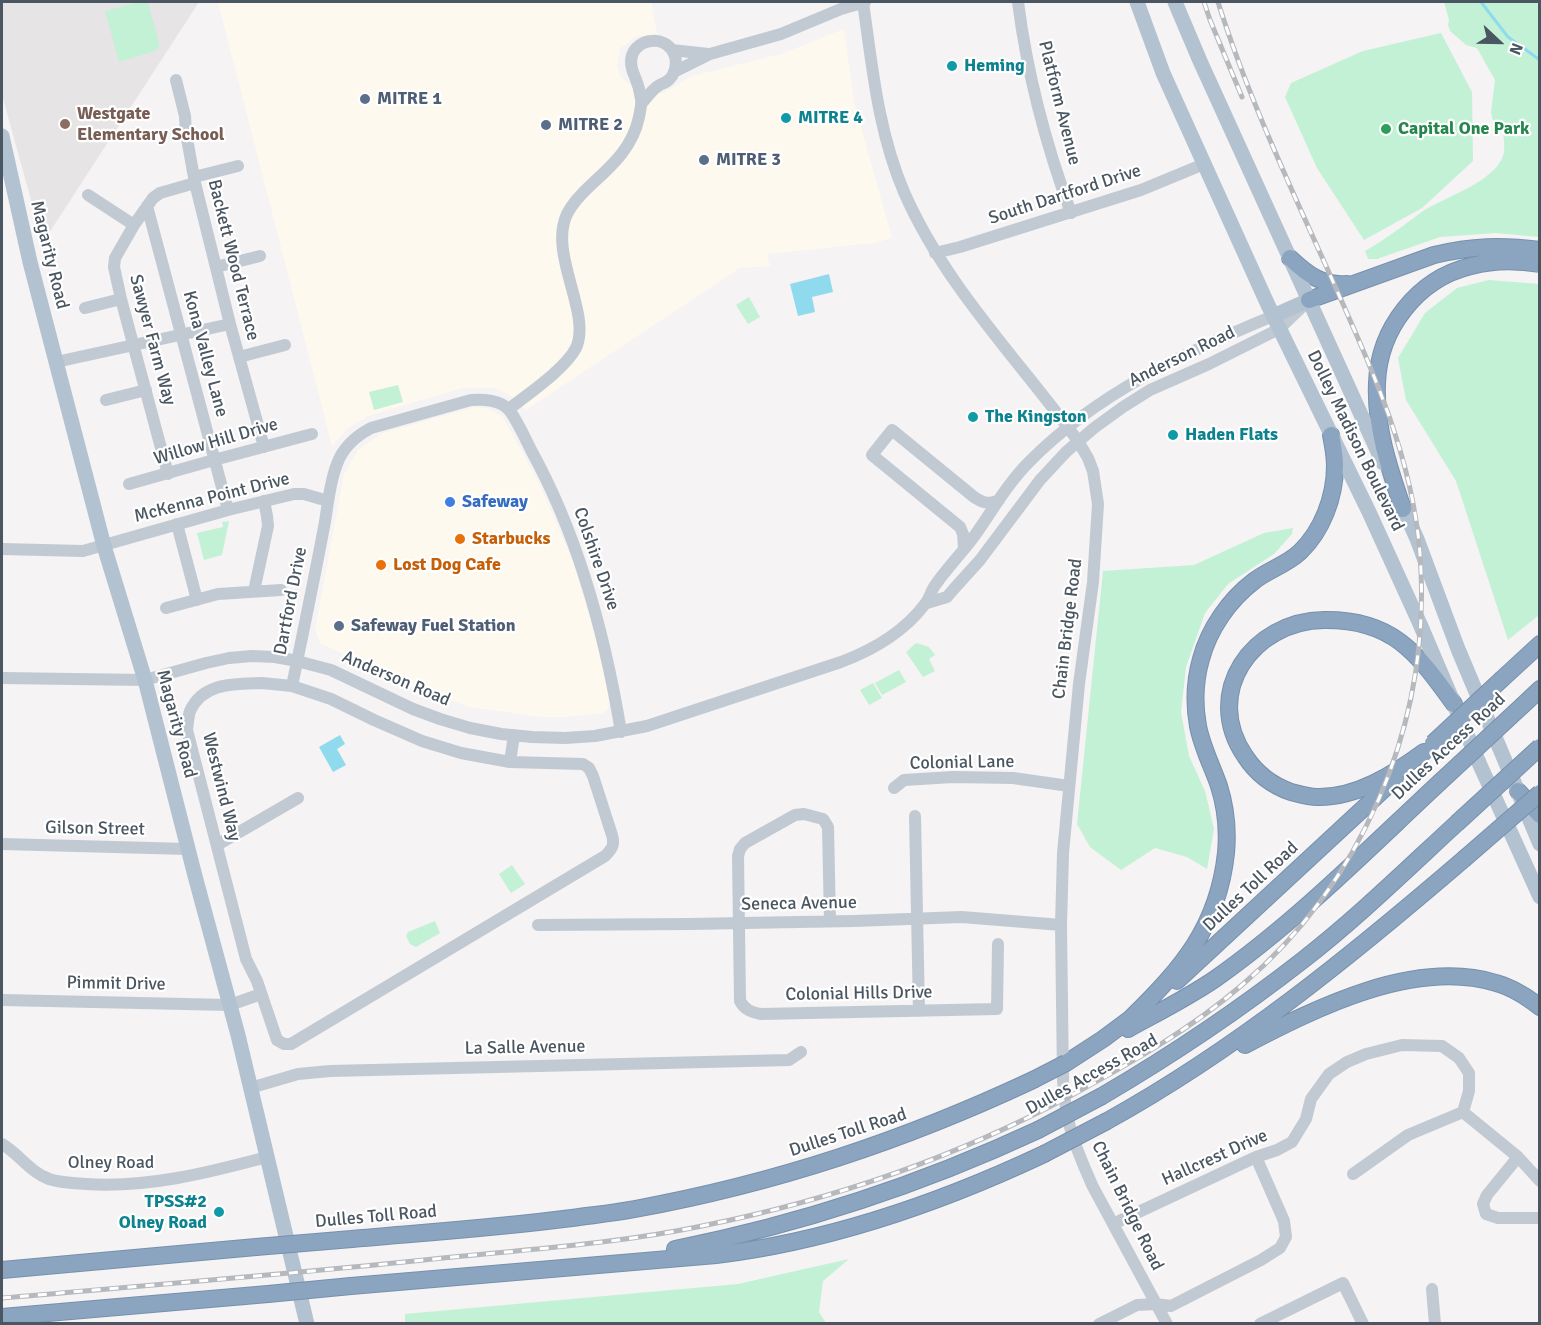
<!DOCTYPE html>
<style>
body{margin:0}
#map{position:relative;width:1541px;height:1325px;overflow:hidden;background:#f5f3f3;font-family:Signika,sans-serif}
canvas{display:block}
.frame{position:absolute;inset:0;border:3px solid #4a5661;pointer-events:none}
.north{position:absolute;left:1469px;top:12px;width:60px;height:60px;-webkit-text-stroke:4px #fff;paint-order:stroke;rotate:112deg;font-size:16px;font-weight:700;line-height:24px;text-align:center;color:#4a5661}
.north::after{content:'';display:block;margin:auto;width:21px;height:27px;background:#4a5661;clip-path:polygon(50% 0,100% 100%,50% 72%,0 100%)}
</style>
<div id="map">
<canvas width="1541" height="1325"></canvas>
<div class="frame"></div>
<div class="north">N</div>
</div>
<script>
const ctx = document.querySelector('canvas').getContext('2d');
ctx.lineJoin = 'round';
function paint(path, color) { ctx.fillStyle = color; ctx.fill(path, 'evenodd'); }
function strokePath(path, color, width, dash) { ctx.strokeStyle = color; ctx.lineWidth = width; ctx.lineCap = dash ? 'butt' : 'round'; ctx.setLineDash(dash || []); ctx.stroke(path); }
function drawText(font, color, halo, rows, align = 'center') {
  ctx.font = font + ' Signika,sans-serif'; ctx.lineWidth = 4.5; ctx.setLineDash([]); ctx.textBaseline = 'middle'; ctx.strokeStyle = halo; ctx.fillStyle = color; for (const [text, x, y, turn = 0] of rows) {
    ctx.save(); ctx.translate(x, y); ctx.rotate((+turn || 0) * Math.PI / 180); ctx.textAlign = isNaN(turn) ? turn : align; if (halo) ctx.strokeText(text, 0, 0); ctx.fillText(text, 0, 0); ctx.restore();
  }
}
const commercial = new Path2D(`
 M218 2H651L657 34 635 37 620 49 617 67 621 77 636 90 648 94 663 93 692 76 784 53 844 29 854 102 892 238 874 243 767 254 770 266 740 268 526 410 510 395 494 388H462L368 416 348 428 332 446Z
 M475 407 489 409 503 417 539 483 572 559 597 641 610 699 608 709 603 713 565 717H542L470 707 414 688 320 643 315 630 344 474 358 450 380 434Z`);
const education = new Path2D(`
 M2 2H199L49 233 41 236 2 95Z`);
const green = new Path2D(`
 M139 2H148L159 43V47L155 51 119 62 105 11Z
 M1444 2H1539V237L1496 233 1440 237 1377 259H1368L1365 251C1386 239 1404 225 1423 211 1445 197 1494 182 1503 156 1506 149 1503 136 1503 128L1493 122 1491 112 1495 80 1477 48 1466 45 1450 31 1448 25 1449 20Z
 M1441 33 1472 92 1473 161 1422 208 1364 240 1317 168 1285 97 1291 83 1363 51Z
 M1489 280 1539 284V615L1508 640 1456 481 1406 400 1398 358 1425 313 1457 288Z
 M749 297 760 317 748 324 736 305Z
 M398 385 403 402 374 410 369 392Z
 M229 521 222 555 204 560 197 533 223 527 222 522Z
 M1293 528 1292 534 1274 554 1228 584 1205 613 1186 667 1181 712 1189 756 1205 791 1214 829 1207 869 1187 857 1155 848 1121 870 1090 847 1077 824 1103 571 1194 565 1264 533Z
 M916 643 929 647 935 655 929 659 935 671 923 677 906 652Z
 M899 670 906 682 882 695 875 683Z
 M873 683 882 698 869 705 860 690Z
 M512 865 525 884 511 893 499 874Z
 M435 921 440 933 416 947 410 944 406 936 408 932Z
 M849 1259 823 1281 819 1312 826 1323H405V1314L738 1284Z`);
const water = new Path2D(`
 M829 274 833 292 812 297 815 312 798 316 790 284Z
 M340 735 345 744 337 749 346 765 333 772 319 747Z`);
const stream = new Path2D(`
 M1481 2 1508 37 1540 60`);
const minor = new Path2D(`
 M863 2C872 65 878 132 904 192 945 286 1018 359 1078 441L1088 458 1093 471 1098 504 1093 582 1079 684 1063 853 1061 925 1063 1080C1064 1096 1066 1112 1070 1127 1075 1147 1084 1166 1092 1185L1167 1324
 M1018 2C1027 73 1046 145 1071 213
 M672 50 708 54
 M674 72 710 54 781 34 841 9 865 2
 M176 80 185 116 186 133 195 183 230 324 264 447
 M194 177 238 166
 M88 195 134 225
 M147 206 228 510
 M935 253 960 247 1141 190 1204 164
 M216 267 260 256
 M85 308 121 299
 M239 357 285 345
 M56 362 230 324
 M106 400 146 390
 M509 409C528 394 565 369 576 348 592 313 548 254 567 214 573 202 583 192 593 183 614 164 633 146 639 117 640 111 642 105 641 99 640 92 638 84 635 77 630 66 628 53 640 45 644 42 648 41 652 41 660 40 668 44 672 50 679 60 676 76 666 82 663 84 660 84 658 86 652 90 647 97 642 103
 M168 474 121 299 114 267 115 258 134 225 153 198 160 193 195 183
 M129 484 214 460 312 434
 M177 524 197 600
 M964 548 963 534 960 527 872 455 892 430 974 497C983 503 990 505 999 500
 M2 549 83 551 228 510 294 494H304L328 501
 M254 591 268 526 267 516 264 501
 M927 603 947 597 952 591 980 560 1040 480 1066 452 1094 428 1123 407 1150 390 1209 364 1279 329 1304 305
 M166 608 218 594 281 590
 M2 678 145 680 206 663 229 658 252 656 275 657 297 661 331 670 413 709 440 719 470 728 501 734 532 737 565 738 595 736 647 726 841 662C873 650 904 632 925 604 930 598 931 590 936 584 947 568 961 554 973 538 991 513 1007 484 1029 462 1097 393 1186 352 1273 316
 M262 683 292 686 331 699 374 720 422 741 461 753 510 762 583 764 589 768 593 776 612 835C615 845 612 849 605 856L291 1044H284L277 1040 257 981 246 959 187 730C188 724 188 717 190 711 203 682 235 684 262 683Z
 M292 686C303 633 314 580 324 527 328 506 329 484 337 464 343 447 356 436 371 428L471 400C483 399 501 400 509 410 516 418 526 440 531 450 579 537 605 634 621 732
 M510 762 514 735
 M894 788 904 780 953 777 1013 778 1069 786
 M915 816 919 1011
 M2 844 188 849
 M217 845 298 798
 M830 921 828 827 823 819 804 814 795 815 745 843 740 849 738 856 740 1001C745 1010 751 1012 761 1014L997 1009 998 944
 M538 925 689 924 854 921 962 917 1061 925
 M2 1000 230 1005 261 994
 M250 1088 298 1074 330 1071 789 1060 801 1052
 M1463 1112 1518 1157 1540 1181
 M2 1144C19 1154 30 1172 49 1179 61 1183 73 1183 86 1184 148 1188 207 1173 267 1157
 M1518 1157 1487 1195 1483 1204 1486 1214 1498 1218H1540
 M1353 1174 1408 1135 1463 1112
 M1113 1224 1256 1157 1277 1150 1292 1142 1306 1119 1311 1099 1329 1074 1347 1062 1366 1054 1402 1045 1442 1046 1459 1058 1469 1073V1091L1463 1112
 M1432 1289 1435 1324
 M1099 1324 1137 1305 1156 1304 1171 1306 1261 1260 1280 1248 1286 1237 1284 1221 1256 1157
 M1260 1324 1343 1283 1363 1324`);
const major = new Path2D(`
 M1137 2 1163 73 1268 305 1369 512 1420 624 1480 765 1540 897
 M1175 2 1200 61 1383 463
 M2 136 30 262 104 546 145 680 195 876 238 1035 307 1324
 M1273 316 1309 300
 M1399 499 1417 539 1458 649 1540 844`);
const highway = new Path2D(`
 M1290 258C1307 274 1322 286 1347 284
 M1309 300 1434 255C1472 246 1501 245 1540 250
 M1403 509C1389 468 1375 427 1377 383 1379 329 1417 279 1471 266 1493 260 1517 260 1540 264
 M1502 679 1540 644
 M1523 705 1540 689
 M1424 752C1394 774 1356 798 1317 797 1308 797 1299 794 1291 792 1271 785 1256 773 1245 756 1202 693 1252 621 1324 620 1393 619 1417 653 1454 704
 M1518 791 1540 815
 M1177 981 1395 779
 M1131 1018C1182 968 1218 927 1226 853 1228 831 1226 808 1219 786 1212 766 1202 747 1198 726 1194 704 1195 680 1201 659 1209 629 1229 600 1254 581 1268 570 1286 565 1300 552 1322 531 1335 497 1335 466 1335 456 1333 445 1331 435
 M1128 1029C1157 1013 1187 998 1215 979 1296 922 1366 851 1439 783
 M1245 1045C1316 1008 1415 958 1496 983 1512 987 1527 997 1540 1007
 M1066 1063 1103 1039 1138 1013
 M1102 1096C1172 1055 1239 1010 1303 960 1357 918 1406 870 1457 823
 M1107 1121C1237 1049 1351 956 1464 859
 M340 1240C418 1233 495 1228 572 1218 593 1215 614 1213 635 1209 776 1183 903 1141 1033 1080
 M675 1249C801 1224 922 1184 1038 1130
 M2 1270 256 1247
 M351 1286 716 1255C831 1241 940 1203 1044 1154
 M2 1317 268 1294`);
const rail = new Path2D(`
 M1204 2 1210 20 1242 97
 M2 1298C152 1285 303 1273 453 1257 536 1249 620 1243 702 1226 832 1200 955 1158 1072 1095 1131 1063 1191 1029 1242 985 1361 884 1428 728 1421 572 1417 464 1374 375 1331 277 1290 186 1248 97 1218 2`);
const highwayBridge = new Path2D(`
 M1433 743 1502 679
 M1439 783 1523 705
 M1457 823 1540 747
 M1464 859 1540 793
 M1033 1080 1066 1063
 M1038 1130 1102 1096
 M1044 1154 1107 1121
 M256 1247 340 1240
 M268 1294 351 1286`);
const markers = [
 [952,66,6,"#0f9aa8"],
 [365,99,6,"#5c6f8a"],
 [786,118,6,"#0f9aa8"],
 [65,124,6,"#8d6e63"],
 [546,125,6,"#5c6f8a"],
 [1386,129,6,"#2e9e5b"],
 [704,160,6,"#5c6f8a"],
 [973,417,6,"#0f9aa8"],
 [1173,435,6,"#0f9aa8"],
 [450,502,6,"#3f7fe0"],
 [460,539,6,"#e8710a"],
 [381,565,6,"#e8710a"],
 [339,626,6,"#5c6f8a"],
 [219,1212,6,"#0f9aa8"]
];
const cultureNames = [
 ["Heming",964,66],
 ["MITRE 4",798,118],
 ["The Kingston",985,417],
 ["Haden Flats",1185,435],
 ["TPSS#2",207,1202,"right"],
 ["Olney Road",207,1223,"right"]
];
const serviceNames = [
 ["MITRE 1",377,99],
 ["MITRE 2",558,125],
 ["MITRE 3",716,160],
 ["Safeway Fuel Station",351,626]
];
const streetNames = [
 ["Platform Avenue",1059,103,76],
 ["South Dartford Drive",1065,195,-18],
 ["Magarity Road",49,255,76],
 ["Backett Wood Terrace",233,260,76],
 ["Sawyer Farm Way",152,340,75],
 ["Kona Valley Lane",205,354,75],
 ["Anderson Road",1182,357,-26],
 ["Dolley Madison Boulevard",1355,441,64],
 ["Willow Hill Drive",216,442,-16],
 ["McKenna Point Drive",212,498,-14],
 ["Colshire Drive",596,559,71],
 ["Dartford Drive",291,601,-79],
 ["Chain Bridge Road",1068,629,-83],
 ["Anderson Road",396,679,23],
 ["Magarity Road",176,724,75],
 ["Dulles Access Road",1449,747,-43],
 ["Colonial Lane",962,763,-1],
 ["Westwind Way",221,787,76],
 ["Gilson Street",95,829,1],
 ["Dulles Toll Road",1251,887,-43],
 ["Seneca Avenue",799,904,-1],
 ["Pimmit Drive",116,984,1],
 ["Colonial Hills Drive",859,994,-1],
 ["La Salle Avenue",525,1048,-1],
 ["Dulles Access Road",1092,1075,-29],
 ["Dulles Toll Road",848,1133,-18],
 ["Hallcrest Drive",1215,1158,-24],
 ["Olney Road",111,1163],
 ["Chain Bridge Road",1127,1206,64],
 ["Dulles Toll Road",376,1217,-5]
];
const educationNames = [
 ["Westgate",77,114],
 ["Elementary School",77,135]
];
const leisureNames = [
 ["Capital One Park",1398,129]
];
const shopNames = [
 ["Safeway",462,502]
];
const foodNames = [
 ["Starbucks",472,539],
 ["Lost Dog Cafe",393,565]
];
paint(commercial, '#fdf9ef');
paint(education, '#e6e4e5');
paint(green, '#c3f1d5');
paint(water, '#90daee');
strokePath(stream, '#90daee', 3);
strokePath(highway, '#7690ad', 18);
strokePath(minor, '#c1cad2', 12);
strokePath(major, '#b3c2d1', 15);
strokePath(highway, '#8ba5c1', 16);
strokePath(rail, '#b5b8bd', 5);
strokePath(rail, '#fff', 3, [9]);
strokePath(highwayBridge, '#7690ad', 18, []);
strokePath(highwayBridge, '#8ba5c1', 16);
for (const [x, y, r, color] of markers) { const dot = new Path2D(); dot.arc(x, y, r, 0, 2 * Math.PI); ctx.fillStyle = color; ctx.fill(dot); strokePath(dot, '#fff', 2); }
drawText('bold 18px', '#0d838f', '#fff', cultureNames, 'left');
drawText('bold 18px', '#4e5e75', '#fff', serviceNames, 'left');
drawText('18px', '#4a5661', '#fff', streetNames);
drawText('bold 18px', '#785e54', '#fff', educationNames, 'left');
drawText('bold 18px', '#27864d', '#fff', leisureNames, 'left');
drawText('bold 18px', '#366cbe', '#fff', shopNames, 'left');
drawText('bold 18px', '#c56008', '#fff', foodNames, 'left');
</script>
